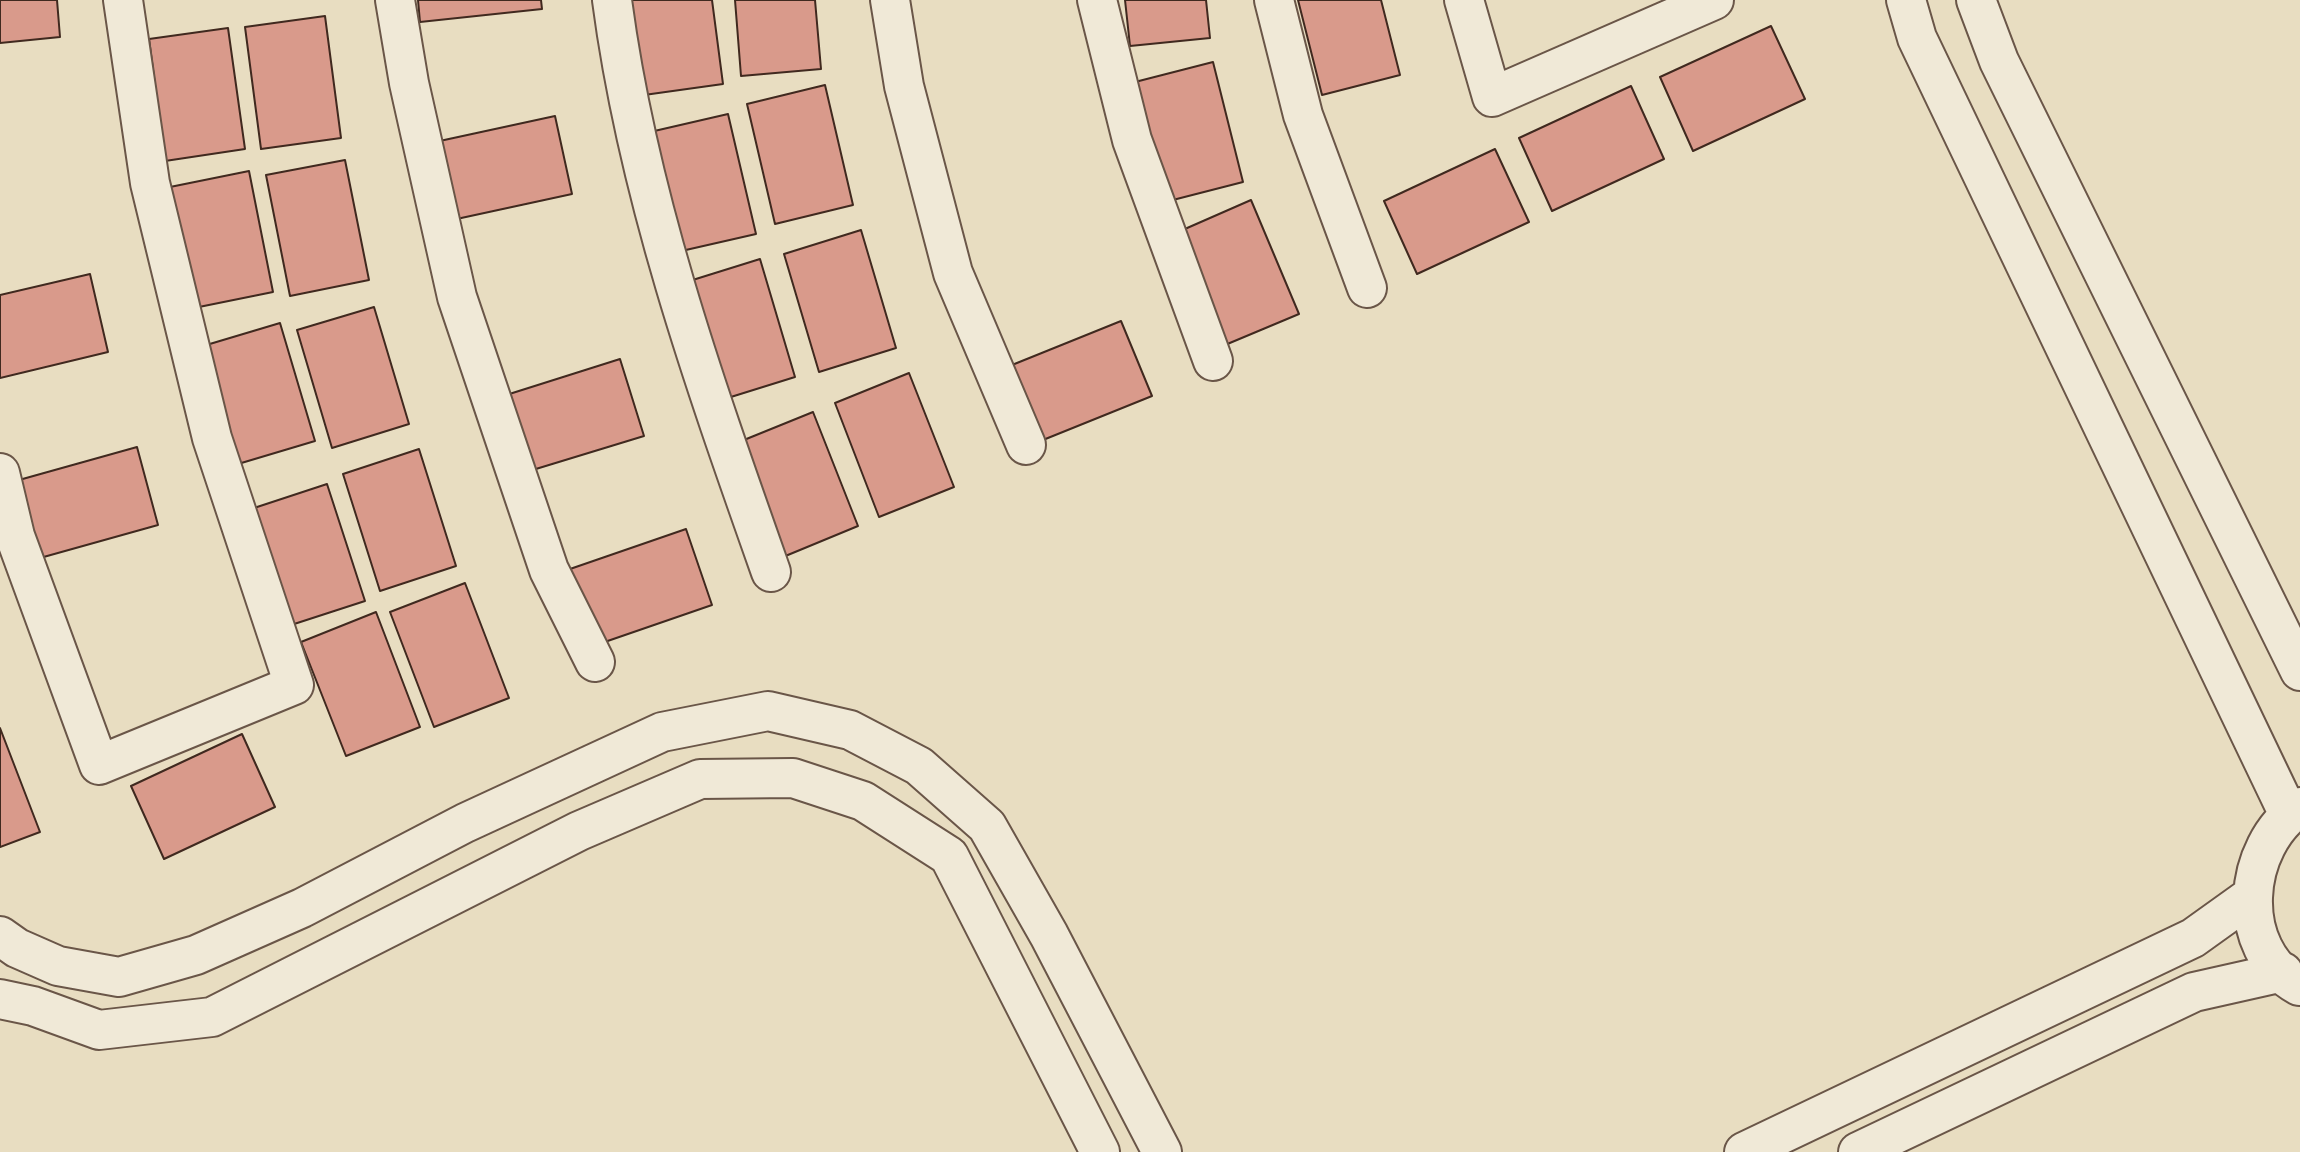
<!DOCTYPE html>
<style>
body{margin:0}
canvas{display:block;background:#e8ddc1}
</style>
<canvas width="2300" height="1152"></canvas>
<script>
const ctx = document.querySelector('canvas').getContext('2d');
ctx.lineJoin = 'round';
function paint(path, color) { ctx.fillStyle = color; ctx.fill(path, 'evenodd'); }
function strokePath(path, color, width, dash) { ctx.strokeStyle = color; ctx.lineWidth = width; ctx.lineCap = dash ? 'butt' : 'round'; ctx.setLineDash(dash || []); ctx.stroke(path); }
const building = new Path2D(`
 M0 0H57L60 37 0 43Z
 M418 0H541L542 9 420 22Z
 M630 0H712L723 84 644 95Z
 M735 0H815L821 69 741 76Z
 M1125 0H1206L1210 38 1130 46Z
 M1298 0H1381L1400 75 1322 95Z
 M325 16 341 138 261 149 245 27Z
 M1771 26 1805 99 1693 151 1660 77Z
 M228 28 245 149 165 161 149 39Z
 M1213 62 1243 182 1165 202 1135 82Z
 M825 85 853 205 775 224 747 104Z
 M1631 86 1664 159 1552 211 1519 138Z
 M728 114 756 234 677 252 650 132Z
 M555 116 572 194 452 220 435 142Z
 M1495 149 1529 222 1417 274 1384 201Z
 M345 160 369 280 290 296 266 175Z
 M249 171 273 292 194 308 170 187Z
 M1251 200 1299 314 1225 345 1178 232Z
 M861 230 896 348 819 372 784 254Z
 M760 259 795 377 718 401 683 283Z
 M90 274 108 352 0 378V295Z
 M374 307 409 424 332 448 297 330Z
 M1121 321 1152 396 1038 442 1007 367Z
 M280 323 315 441 238 464 203 346Z
 M620 359 644 436 526 472 503 396Z
 M909 373 954 487 879 517 835 403Z
 M813 412 858 526 783 557 739 442Z
 M137 447 158 525 40 558 19 480Z
 M419 449 456 566 380 591 343 474Z
 M327 484 365 601 288 626 251 509Z
 M686 529 712 605 596 645 570 569Z
 M465 583 509 698 434 727 390 612Z
 M376 612 420 727 346 756 301 642Z
 M0 728 40 832 0 847Z
 M242 734 275 807 164 859 131 786Z`);
const street = new Path2D(`
 M395 0 409 83 457 297 549 570 595 662
 M612 0C638 197 705 385 771 572
 M890 0 904 86 953 273 1026 445
 M1097 0 1132 140 1213 361
 M1274 0 1303 115 1367 288
 M1464 0 1492 97 1714 0
 M1906 0 1917 38 2289 815
 M1976 0 1999 61 2300 671
 M0 473 15 536 99 765 294 685 212 438 150 183 123 0
 M0 936 17 948 58 966 119 977 196 955 302 908 465 823 662 732 768 711 850 730 919 766 987 826 1049 935 1162 1152
 M2299 986C2233 949 2242 846 2300 807
 M0 999 33 1006 99 1030 212 1017 579 831 700 779 793 778 863 801 949 856 1100 1152
 M1744 1152 2193 938 2253 895
 M1858 1152 2194 992 2283 972`);
paint(building, '#d99a8b');
strokePath(building, '#40291f', 2);
strokePath(street, '#6a5648', 42);
strokePath(street, '#f0e9d7', 38);
</script>
